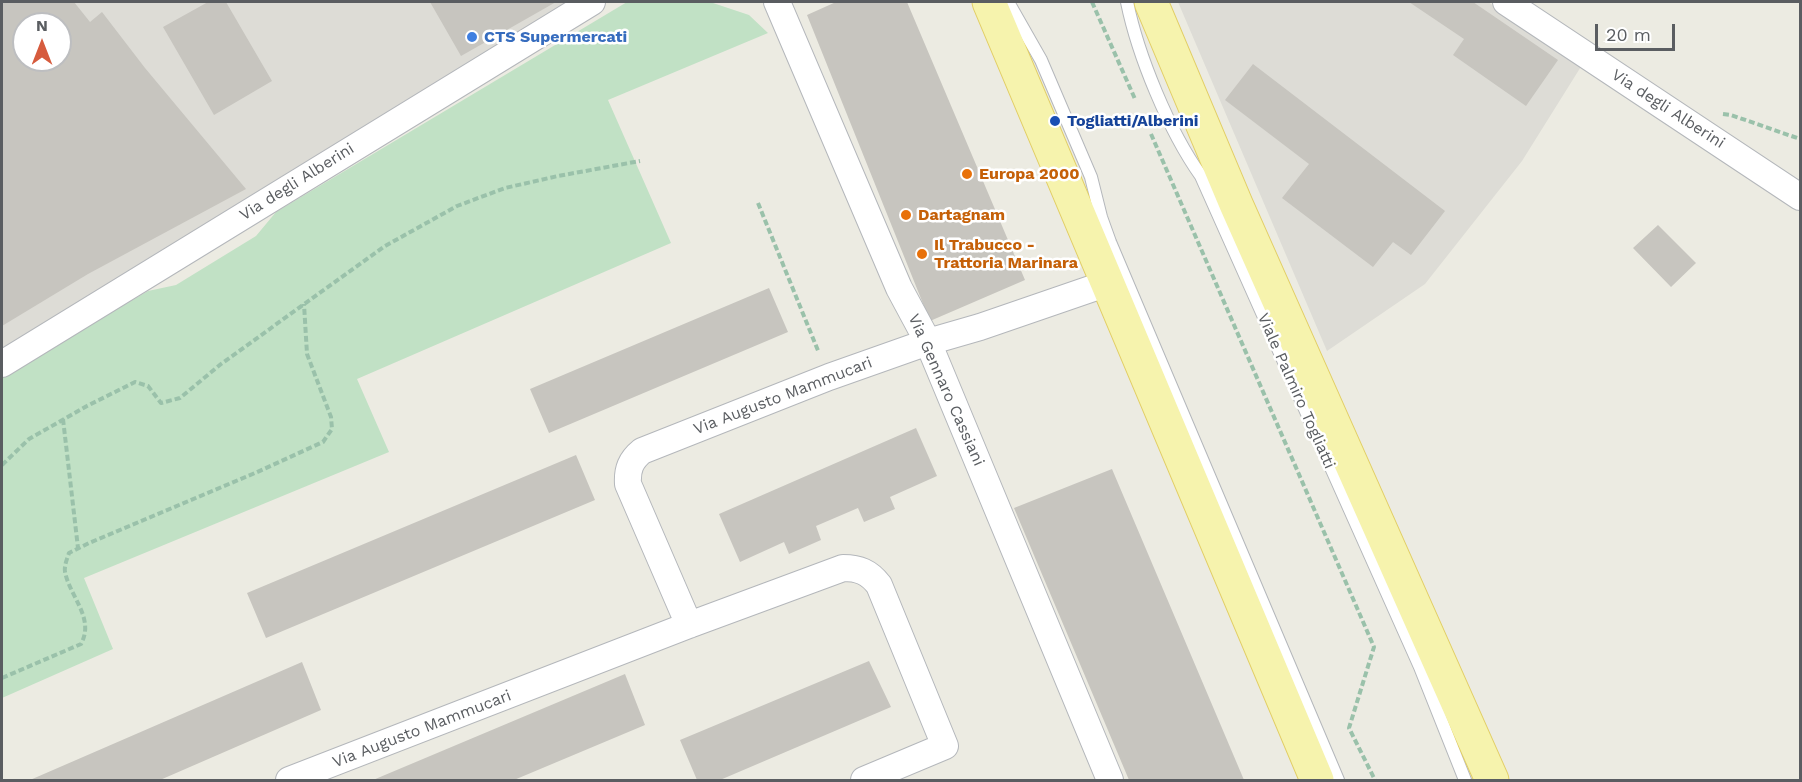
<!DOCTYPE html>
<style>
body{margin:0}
#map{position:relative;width:1802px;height:782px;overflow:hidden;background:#ecebe2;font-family:"Work Sans",sans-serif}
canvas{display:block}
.frame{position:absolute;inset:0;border:3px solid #5a5d61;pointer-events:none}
.north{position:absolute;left:12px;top:12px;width:60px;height:60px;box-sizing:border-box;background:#fff;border:2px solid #bdbec0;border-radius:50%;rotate:0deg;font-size:16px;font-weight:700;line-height:24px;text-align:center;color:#5a5d61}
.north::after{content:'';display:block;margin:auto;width:21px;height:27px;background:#d65b3d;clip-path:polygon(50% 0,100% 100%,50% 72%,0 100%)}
.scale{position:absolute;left:1595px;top:24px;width:80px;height:27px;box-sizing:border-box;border:3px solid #5a5d61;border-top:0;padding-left:8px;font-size:18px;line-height:21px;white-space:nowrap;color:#5a5d61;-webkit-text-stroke:4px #fff;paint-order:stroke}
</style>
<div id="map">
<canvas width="1802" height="782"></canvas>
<div class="frame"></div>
<div class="north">N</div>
<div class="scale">20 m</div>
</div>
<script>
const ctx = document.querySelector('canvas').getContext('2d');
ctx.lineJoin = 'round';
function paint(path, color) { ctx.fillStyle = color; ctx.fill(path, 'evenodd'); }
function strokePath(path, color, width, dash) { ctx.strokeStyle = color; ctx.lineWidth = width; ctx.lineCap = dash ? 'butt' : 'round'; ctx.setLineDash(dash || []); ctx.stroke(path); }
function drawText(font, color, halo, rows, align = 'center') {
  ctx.font = font + ' "Work Sans",sans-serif'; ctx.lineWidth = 5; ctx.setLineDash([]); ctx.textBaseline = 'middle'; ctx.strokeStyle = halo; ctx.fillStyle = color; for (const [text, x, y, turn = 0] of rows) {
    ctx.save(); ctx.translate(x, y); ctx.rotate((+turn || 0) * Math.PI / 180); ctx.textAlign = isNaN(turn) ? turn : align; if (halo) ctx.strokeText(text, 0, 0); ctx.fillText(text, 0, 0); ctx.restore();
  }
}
const industrial = new Path2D(`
 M2 2H592L2 364ZM24 24H60V60H24Z
 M1178 2H1488L1582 65 1522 161 1425 284 1327 351Z`);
const green = new Path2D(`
 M627 2H710L749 15 768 33 608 100 671 243 357 379 389 452 84 578 113 649 2 698V376L148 291 176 285 256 236 276 212Z`);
const building = new Path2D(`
 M2 2H74L90 22 102 12 145 68 246 189 88 274 2 326ZM24 24H60V60H24Z
 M208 2H226L272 81 214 115 163 27Z
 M430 2H556L461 56Z
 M836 2H907L1025 280 930 321 807 15Z
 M1409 2H1473L1558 60 1526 106 1453 55 1464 39Z
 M1253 64 1445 211 1411 255 1393 242 1373 267 1282 198 1309 164 1225 100Z
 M1658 225 1696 263 1671 287 1633 248Z
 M769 288 788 332 549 433 530 389Z
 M916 428 937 476 890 497 895 509 864 522 858 508 816 526 821 540 789 554 784 542 740 562 719 514Z
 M576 455 595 500 266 638 247 593Z
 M1112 469 1244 780H1129L1014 508Z
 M869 661 891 707 720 780H697L680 740Z
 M302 662 321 710 160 780H30Z
 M625 674 645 725 514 780H373Z`);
const path = new Path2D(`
 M1092 2 1135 99
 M1723 114 1731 115 1800 139
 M1151 134 1374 647 1349 728 1375 780
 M758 203 819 353
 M63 419 78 548
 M2 465 29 439 87 406 135 382 148 386 161 403 180 398 221 364 385 246 457 206 505 188 558 176 640 161
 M2 678 81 644C95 618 70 597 65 572 64 566 67 559 69 553L89 543 255 473 323 442 332 429 331 417 307 354 304 304`);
const lane = new Path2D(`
 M1008 2 1041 60 1091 177 1101 217 1110 242 1338 780
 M1127 2C1138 56 1169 131 1201 176L1420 667 1465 780`);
const street = new Path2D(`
 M777 2 899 288 928 342 1110 780
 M1506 2 1800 197
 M2 364 592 2
 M689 625 628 484C627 469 631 460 642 451L829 377 928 342 980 327 1108 283
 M289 780 689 625 843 568C859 568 869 572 879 585L945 746 864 780`);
const primary = new Path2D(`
 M989 2 1317 780
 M1151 2 1236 204 1492 780`);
const markers = [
 [472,37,6,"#3f7fe0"],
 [1055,121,6,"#1a4fb4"],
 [967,174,6,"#e8710a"],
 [906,215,6,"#e8710a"],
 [922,254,6,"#e8710a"]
];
const shopNames = [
 ["CTS Supermercati",484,37]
];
const streetNames = [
 ["Via degli Alberini",1668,109,33],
 ["Via degli Alberini",297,182,-32],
 ["Via Gennaro Cassiani",946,390,66],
 ["Viale Palmiro Togliatti",1296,391,66],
 ["Via Augusto Mammucari",783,396,-21],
 ["Via Augusto Mammucari",422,729,-21]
];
const transitNames = [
 ["Togliatti/Alberini",1067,121]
];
const foodNames = [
 ["Europa 2000",979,174],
 ["Dartagnam",918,215],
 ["Il Trabucco -",934,245],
 ["Trattoria Marinara",934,263]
];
paint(industrial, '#dddcd6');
paint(green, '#c1e1c5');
paint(building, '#c7c5bf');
strokePath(lane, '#b4b7bb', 14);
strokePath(street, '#b4b7bb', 28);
strokePath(primary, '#e2ce65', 35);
strokePath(path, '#9ac1aa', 4, [6, 3]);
strokePath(lane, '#fff', 12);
strokePath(street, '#fff', 26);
strokePath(primary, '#f6f3ad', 33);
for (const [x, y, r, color] of markers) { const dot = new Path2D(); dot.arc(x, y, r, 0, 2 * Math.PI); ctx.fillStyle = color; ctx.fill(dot); strokePath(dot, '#fff', 2); }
drawText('bold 16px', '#366cbe', '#fff', shopNames, 'left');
drawText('16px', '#5a5d61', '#fff', streetNames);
drawText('bold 16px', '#164399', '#fff', transitNames, 'left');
drawText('bold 16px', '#c56008', '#fff', foodNames, 'left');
</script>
